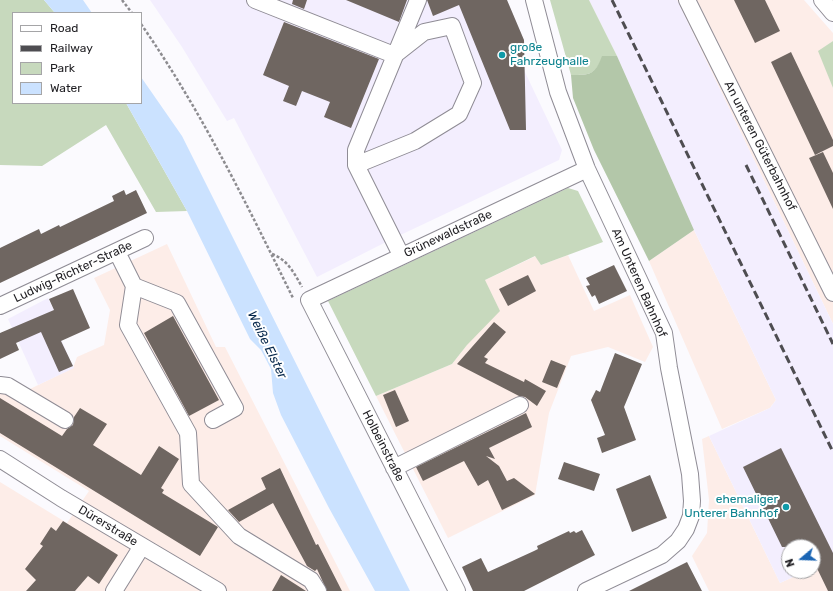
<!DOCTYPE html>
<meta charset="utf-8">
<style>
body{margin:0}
#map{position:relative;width:833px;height:591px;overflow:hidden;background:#fbfafe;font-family:Rubik,sans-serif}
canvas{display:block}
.legend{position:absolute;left:12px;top:12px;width:130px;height:92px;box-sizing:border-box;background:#fff;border:1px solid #a5a5a7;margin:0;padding:5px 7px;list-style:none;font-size:12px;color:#1f1e22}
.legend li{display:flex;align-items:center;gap:8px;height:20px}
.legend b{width:20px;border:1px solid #a5a5a7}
.north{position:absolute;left:781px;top:539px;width:40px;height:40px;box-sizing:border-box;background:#fff;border:1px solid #a5a5a7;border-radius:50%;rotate:251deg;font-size:11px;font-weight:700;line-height:16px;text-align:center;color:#1f1e22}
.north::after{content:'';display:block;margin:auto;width:14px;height:18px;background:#1a65b4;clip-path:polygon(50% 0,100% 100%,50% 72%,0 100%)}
</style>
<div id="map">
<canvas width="833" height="591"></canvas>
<ul class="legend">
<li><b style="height:5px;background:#fff"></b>Road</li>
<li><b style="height:5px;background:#4e4d51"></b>Railway</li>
<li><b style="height:11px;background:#c7d9bd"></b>Park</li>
<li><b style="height:11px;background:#cbe2ff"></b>Water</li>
</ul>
<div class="north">N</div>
</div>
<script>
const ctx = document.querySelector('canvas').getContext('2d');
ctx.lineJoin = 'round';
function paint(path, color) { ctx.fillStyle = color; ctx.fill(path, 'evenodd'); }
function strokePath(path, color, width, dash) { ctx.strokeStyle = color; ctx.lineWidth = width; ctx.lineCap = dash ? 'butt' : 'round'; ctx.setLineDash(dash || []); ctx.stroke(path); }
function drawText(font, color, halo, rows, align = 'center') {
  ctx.font = font + ' Rubik,sans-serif'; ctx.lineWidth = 4; ctx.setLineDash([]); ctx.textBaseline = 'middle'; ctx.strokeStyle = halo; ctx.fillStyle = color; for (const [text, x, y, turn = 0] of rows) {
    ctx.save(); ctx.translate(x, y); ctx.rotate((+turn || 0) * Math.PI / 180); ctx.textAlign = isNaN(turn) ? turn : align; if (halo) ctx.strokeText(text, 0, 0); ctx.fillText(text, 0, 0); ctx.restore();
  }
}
const commercial = new Path2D(`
 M677 0H804L833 33V41L819 51 833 88V324Z
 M694 230 776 400 770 408 722 429 649 261Z
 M167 244 216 347H225L350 591H0V482L67 523 89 491 0 436V382L30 389 73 368 77 357 104 345 110 310 94 278Z
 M568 255 594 311 630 295 653 347 645 362 608 347 571 356 549 413 535 495 448 538 376 396 452 364 467 345 485 280 536 256 541 265Z
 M709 436 780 583 806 571H813V568L833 559V591H709L692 556 707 533 709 500 702 439Z`);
const built = new Path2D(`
 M150 0H507L524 40V70L562 150 559 160 392 239 317 277 234 118 227 121 182 47Z
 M589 0H677L833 324V559L813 568V547H789V571H806L780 583 709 436 770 408 776 400 694 230 617 56Z
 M48 298 60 323 55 326 74 368 38 385 8 319Z`);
const green = new Path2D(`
 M0 0H44L55 13H13V103H126L187 211 156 212 106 125 42 166 0 165Z
 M550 0H589L617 56H603C595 75 590 75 571 75Z
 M833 41V88L818 51Z
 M568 188 578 191 603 242 541 265 535 256 485 280 500 311 467 345 452 364 376 396 328 301Z`);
const forest = new Path2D(`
 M602 56H617L694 230 649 261 594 150 573 98 571 75C590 75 595 75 602 56Z`);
const water = new Path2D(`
 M44 0H83L92 13H55Z
 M141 77 182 136 410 591H375L329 508 281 415 273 393 271 369 261 350 250 339 187 211 126 103H141Z`);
const building = new Path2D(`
 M293 0H307L304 9 292 4Z
 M346 0H407L399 22Z
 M427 0H507L524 40 526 130H510L459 5 433 16Z
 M734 0H765L780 31 755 43Z
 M284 22 379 59 351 128 324 117 330 102 302 91 296 106 283 101 289 86 263 75Z
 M791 52 833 140V146L815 155 771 62Z
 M823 152 833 173V209L809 158Z
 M124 190 126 195 136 190 147 213 0 283V248L39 229 41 234 59 225 60 227 114 201 112 196Z
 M614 265 627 291 599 304 595 295 592 297 586 286 590 285 586 278Z
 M528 275 536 291 508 306 499 289Z
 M73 289 90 328 61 341 73 366 59 372 41 332 16 343 19 350 0 359V333L54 310 49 299Z
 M173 316 219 400 189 416 144 333Z
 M494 322 506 332 484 357 488 359 485 363 524 382 525 379 546 391 537 406 525 397 519 396 457 364Z
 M615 353 642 364 624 407 636 440 602 453 597 438 605 435 591 400 596 390 600 392Z
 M551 360 566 366 557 388 542 382Z
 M395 390 409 421 396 427 383 395Z
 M0 398 62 436 67 429 73 425 74 417 80 408 107 424 93 445 141 475 159 446 179 459 161 488 164 490 162 493 218 527 200 556 0 433Z
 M526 413 532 427 489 448 495 459 486 456 499 466 507 481 514 478 535 494 502 510 488 480 478 486 464 461 423 481 416 467Z
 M781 448 833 553V591H828L813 560V547H782L743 467Z
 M564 462 600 474 594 491 558 479Z
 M280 468 316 545 318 544 342 591H327L317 569 315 571 307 566 273 503 239 522 228 510 266 489 261 478Z
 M650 475 667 518 632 532 616 489Z
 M63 521 118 555 99 584 88 576 75 591H26L36 580 25 569 43 546 40 544 51 527 56 531Z
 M582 530 595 555 524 591H473L462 567 481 558 488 572 534 551 538 549 537 546 569 531 570 533 574 531 576 533Z
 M687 562 702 591H629Z
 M281 575 306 591H272Z`);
const path = new Path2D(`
 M122 0 132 13
 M141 24C201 110 247 205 293 298
 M272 254C288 260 294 273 302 287`);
const minor = new Path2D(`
 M255 0 394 55
 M534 0 558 92 587 169 664 333 669 368 690 474 692 501 691 516 686 529 678 541 662 555 586 591
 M687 0 833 293
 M822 0 833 13
 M356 165 415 141 459 114 473 83 452 26 424 32 396 54
 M117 252 134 286 177 303 235 408 213 420
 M401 255 356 165V150L418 0
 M134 286 128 325 188 433 191 484 239 536 311 580 318 591
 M0 306 145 238
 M0 385 8 386 65 420
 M0 459 61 498 218 591
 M394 468 520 405
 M114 591 142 546
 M457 591 309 300 587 169`);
const rail = new Path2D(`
 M612 0 833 452
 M746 165 833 344`);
const markers = [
 [502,55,4,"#0f9aa8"],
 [786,507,4,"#0f9aa8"]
];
const cultureNames = [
 ["große",510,48],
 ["Fahrzeughalle",510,62],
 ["ehemaliger",778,500,"right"],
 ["Unterer Bahnhof",778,514,"right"]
];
const streetNames = [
 ["An unteren Güterbahnhof",760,146,63],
 ["Grünewaldstraße",448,234,-25],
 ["Ludwig-Richter-Straße",73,272,-25],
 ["Am Unteren Bahnhof",639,283,66],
 ["Holbeinstraße",383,446,63],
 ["Dürerstraße",108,526,31]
];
const waterNames = [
 ["Weiße Elster",267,345,64]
];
paint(commercial, '#fdede8');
paint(built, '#f3eefe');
paint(green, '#c7d9bd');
paint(forest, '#b3c7a9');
paint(water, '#cbe2ff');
paint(building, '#6f6661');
strokePath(minor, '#8f8c95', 18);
strokePath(path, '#8d8c90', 2.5, [3, 2]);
strokePath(minor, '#fff', 16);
strokePath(rail, '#4e4d51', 3, [8, 4]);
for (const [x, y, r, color] of markers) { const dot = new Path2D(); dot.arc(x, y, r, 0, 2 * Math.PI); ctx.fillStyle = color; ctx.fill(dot); strokePath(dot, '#fff', 1.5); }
drawText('12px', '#0d838f', '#fff', cultureNames, 'left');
drawText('12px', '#1f1e22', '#fff', streetNames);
drawText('italic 13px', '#092a4e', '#fff', waterNames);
</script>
